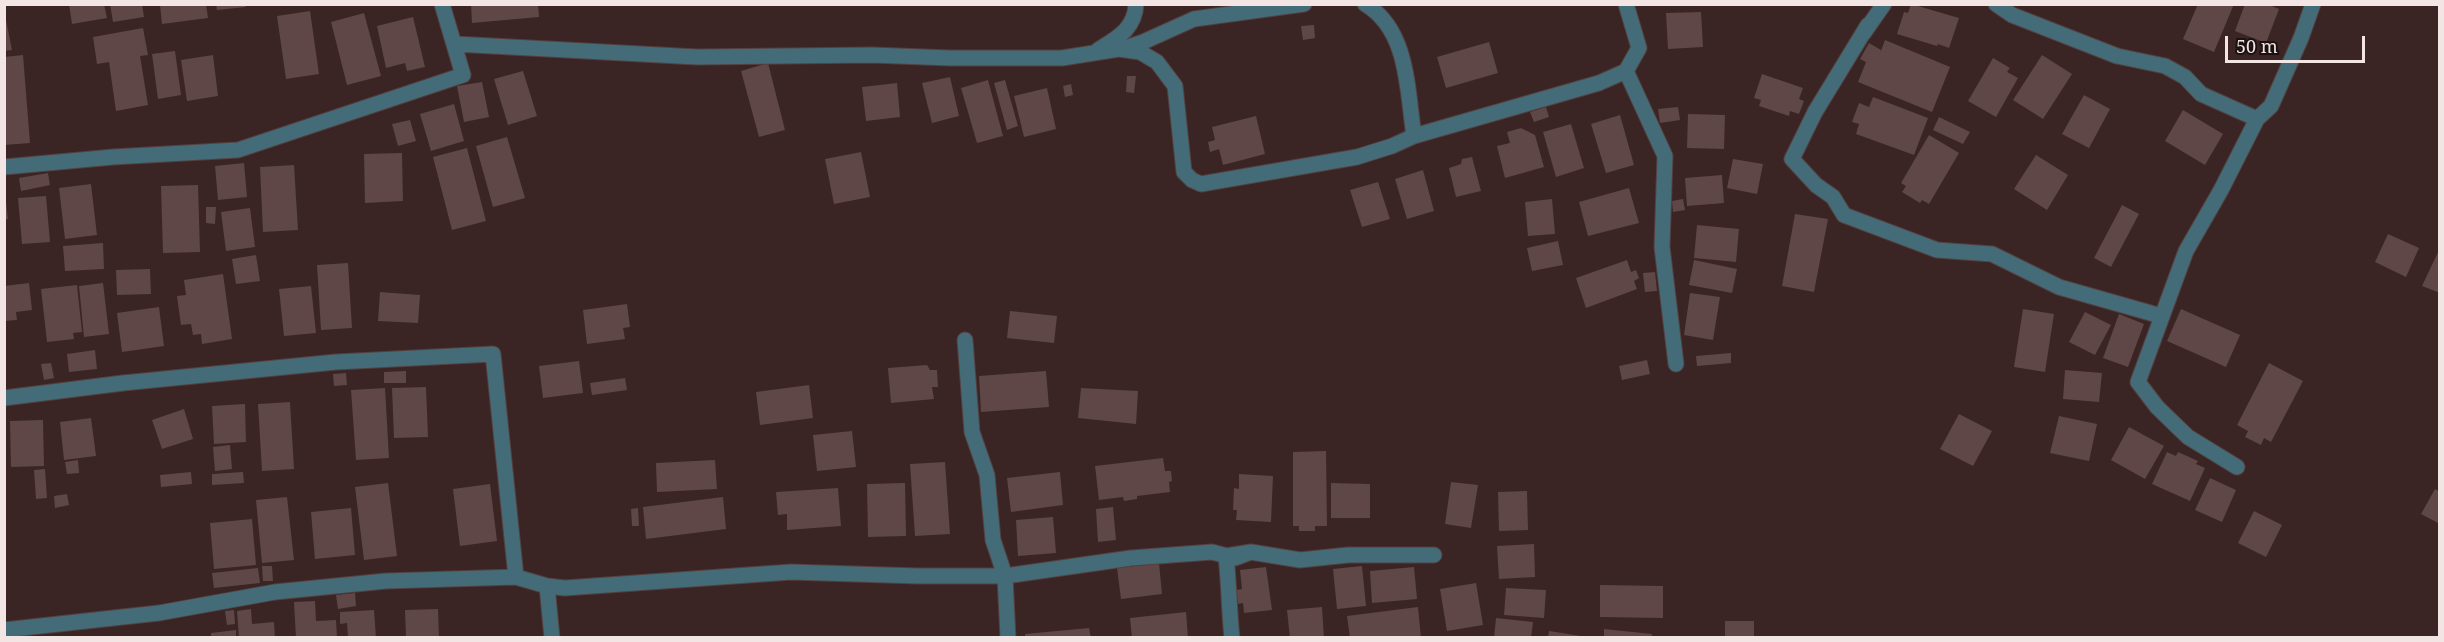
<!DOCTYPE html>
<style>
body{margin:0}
#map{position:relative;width:2444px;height:642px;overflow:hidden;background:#3a2524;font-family:"Noto Serif",serif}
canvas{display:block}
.frame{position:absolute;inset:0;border:6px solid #f3e5e4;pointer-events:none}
.scale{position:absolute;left:2225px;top:36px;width:140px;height:27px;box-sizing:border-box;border:3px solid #f3e5e4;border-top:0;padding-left:8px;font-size:18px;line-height:21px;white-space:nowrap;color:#f3e5e4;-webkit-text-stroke:4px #1b1111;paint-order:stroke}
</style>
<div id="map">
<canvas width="2444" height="642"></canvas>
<div class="frame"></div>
<div class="scale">50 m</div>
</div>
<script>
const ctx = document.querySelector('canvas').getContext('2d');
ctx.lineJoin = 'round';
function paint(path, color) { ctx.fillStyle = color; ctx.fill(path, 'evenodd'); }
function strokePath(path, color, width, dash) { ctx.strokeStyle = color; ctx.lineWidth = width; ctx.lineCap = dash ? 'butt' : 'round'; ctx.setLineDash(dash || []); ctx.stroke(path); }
const building = new Path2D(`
 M69 4H104L107 18 72 24Z
 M110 4H142L144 17 113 22Z
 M206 4 208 18 162 24 160 5Z
 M216 4H245L246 7 217 10Z
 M471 4H538L539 17 472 23Z
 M1911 4 1959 18 1949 48 1938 44 1937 46 1897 34 1904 12 1908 13Z
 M2198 4H2234L2214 52 2183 39Z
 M2245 4H2267L2279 9 2266 43 2235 31Z
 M4 10 12 50 4 51Z
 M310 11 319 74 286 79 277 16Z
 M1701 12 1703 47 1668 49 1666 13Z
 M364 13 381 76 347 85 331 22Z
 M413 17 425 67 407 71 405 63 386 68 377 26Z
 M1314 25 1315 38 1303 40 1301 26Z
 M143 28 148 55 140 56 148 105 116 111 109 62 97 64 93 37Z
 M1885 40 1950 67 1932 112 1858 82 1866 62 1860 59 1869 43 1881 50 1879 56Z
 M1489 42 1498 73 1446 88 1437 57Z
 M175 51 181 95 158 99 152 54Z
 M23 55 30 143 4 145V57Z
 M213 55 218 96 187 101 181 60Z
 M2042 55 2072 74 2043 119 2013 100Z
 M1993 58 2010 68 2007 72 2018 78 1996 117 1968 101Z
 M768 63 785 130 759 137 741 71Z
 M523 71 537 116 508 125 494 79Z
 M1762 74 1803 88 1799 99 1804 101 1799 114 1790 111 1789 116 1759 106 1761 100 1754 98Z
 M1127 76H1136L1134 93 1126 92Z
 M950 77 959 116 932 123 922 83Z
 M988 80 1003 136 977 143 961 88Z
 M1005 80 1018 126 1007 130 994 83Z
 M482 82 489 117 464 122 457 86Z
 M897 83 900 117 866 121 862 87Z
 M1071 84 1073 95 1065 97 1063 86Z
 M1047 88 1056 129 1024 137 1014 96Z
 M2084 95 2110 109 2089 148 2062 134Z
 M1873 97 1928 118 1914 155 1856 134 1859 124 1852 122 1859 103 1869 107Z
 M454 104 464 141 431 151 420 114Z
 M1546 107 1549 117 1534 122 1530 112Z
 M1678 107 1680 120 1660 123 1658 109Z
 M2183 110 2223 134 2205 165 2165 141Z
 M1688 114 1725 115 1724 149 1687 148Z
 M1620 115 1634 165 1606 173 1591 124Z
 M1256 116 1265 154 1223 165 1219 149 1210 152 1208 142 1215 140 1212 127Z
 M1939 117 1970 132 1963 144 1933 130Z
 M410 120 416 141 398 146 392 124Z
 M1571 124 1584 168 1556 177 1543 132Z
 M1521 128 1535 135 1544 167 1505 178 1497 146 1510 143 1507 132Z
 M1929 135 1959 153 1929 204 1922 200 1920 203 1902 192 1906 186 1901 183Z
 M507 137 525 198 493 207 476 146Z
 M467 148 486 221 452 230 433 157Z
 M861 152 870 197 834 204 825 159Z
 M402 153 403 201 365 203 364 154Z
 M2036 155 2068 175 2047 210 2014 189Z
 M1472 157 1481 191 1456 197 1449 168 1461 164 1462 159Z
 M1733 159 1763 164 1757 194 1727 188Z
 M244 163 247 197 218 200 215 166Z
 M294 165 298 230 263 232 260 167Z
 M1423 170 1434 211 1407 219 1395 179Z
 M48 173 50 185 21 191 19 178Z
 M1722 175 1724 203 1687 206 1685 178Z
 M1378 182 1390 219 1362 227 1350 190Z
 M91 184 97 235 65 239 59 188Z
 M198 185 200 252 163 253 161 186Z
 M1629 188 1639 223 1588 236 1579 202Z
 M46 196 50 242 22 244 18 198Z
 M1552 199 1555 234 1528 236 1525 202Z
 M1683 199 1685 210 1673 212 1672 201Z
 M6 202 8 219 4 220V203Z
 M2122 205 2139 214 2111 267 2094 258Z
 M206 207H216L215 224 206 223Z
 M250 208 255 247 226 251 221 212Z
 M1795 214 1828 219 1814 292 1782 286Z
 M1697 225 1739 229 1736 262 1694 258Z
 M2388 234 2419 248 2406 277 2375 262Z
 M1558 241 1563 265 1532 271 1527 248Z
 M103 243 104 269 65 271 63 246Z
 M2440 248V293L2422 286Z
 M256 255 260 281 236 284 232 259Z
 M1627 260 1631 272 1636 270 1639 278 1634 281 1637 289 1586 308 1576 278Z
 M1694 260 1737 269 1732 293 1689 285Z
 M348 263 352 328 321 330 317 265Z
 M150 269 151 294 117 295 116 270Z
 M1655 272 1657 291 1645 292 1643 273Z
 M223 274 232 339 202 344 201 334 193 335 191 324 181 325 177 296 186 295 184 280Z
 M29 283 32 310 16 312 17 320 4 321V286Z
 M103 283 109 334 84 337 79 286Z
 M77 285 82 332 73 333 74 339 47 342 41 289Z
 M311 286 316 333 284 336 279 289Z
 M380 292 420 295 418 323 378 321Z
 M1690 293 1720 297 1713 340 1684 335Z
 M627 304 630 327 623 328 625 339 587 344 583 310Z
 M159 307 164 346 122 352 117 313Z
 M2023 309 2054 314 2045 372 2014 367Z
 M2181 309 2240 335 2226 367 2167 341Z
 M1010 311 1057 316 1054 343 1007 338Z
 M2085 312 2111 325 2095 355 2069 342Z
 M2119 314 2144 324 2128 367 2103 358Z
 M95 350 97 369 69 372 67 354Z
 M1731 353V363L1697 366 1696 356Z
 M1647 360 1650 374 1622 380 1619 366Z
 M579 361 583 393 543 398 539 366Z
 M51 363 54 378 44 380 41 364Z
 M2269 363 2303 381 2271 442 2264 438 2261 445 2245 437 2248 431 2237 425Z
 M927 365 930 370H937L938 387H932L934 399 891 403 888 368Z
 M2065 370 2102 373 2099 402 2063 399Z
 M406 371V383H384V372Z
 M1046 371 1049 407 981 412 979 376Z
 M346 373 347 385 334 386 333 374Z
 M625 378 627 390 592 395 590 383Z
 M809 385 813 418 760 425 756 392Z
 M426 387 428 437 394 438 392 388Z
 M385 388 389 458 356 460 351 390Z
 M1081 388 1138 391 1136 424 1078 418Z
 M290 402 294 469 262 471 258 404Z
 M245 404 246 442 214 444 212 406Z
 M184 409 193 439 162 449 152 420Z
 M1959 414 1992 431 1973 466 1940 449Z
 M2059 416 2097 424 2089 461 2050 453Z
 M91 418 96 456 64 460 60 422Z
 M43 420 44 466 11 467 10 421Z
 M2129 427 2164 446 2145 479 2111 460Z
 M852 431 856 467 817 471 813 435Z
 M230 445 232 469 215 471 213 447Z
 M1326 451 1327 526H1315V531H1299V526H1293V452Z
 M2167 452 2176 456 2178 452 2198 461 2196 464 2205 468 2190 501 2152 484Z
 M1163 458 1165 471H1171L1172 481 1169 482 1170 492 1137 496V499L1124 501 1123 497 1099 500 1095 466Z
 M78 460 79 473 67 474 65 462Z
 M715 460 717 489 657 492 656 463Z
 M945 462 950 534 915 536 910 464Z
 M45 469 47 498 36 499 34 470Z
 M191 472 192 484 161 487 160 475Z
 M243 472 244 483 212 485V474Z
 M1060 472 1063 505 1011 512 1007 478Z
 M1239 474 1273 476 1271 522 1236 520 1237 510H1233L1234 488 1239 489Z
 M2210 478 2236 490 2222 522 2195 510Z
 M1451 482 1478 485 1471 528 1445 524Z
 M388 483 397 556 364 560 355 487Z
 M905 483 906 536 868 537 867 484Z
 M1331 483 1370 484V518H1331Z
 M490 484 497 541 460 546 453 489Z
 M838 488 841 526 787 530V514L778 515 776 492Z
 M2435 489 2440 492V524L2421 514Z
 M1527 491 1528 530 1499 531 1498 492Z
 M67 494 69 505 55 508 54 496Z
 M287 497 294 560 262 563 256 500Z
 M723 497 726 529 646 539 643 507Z
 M1113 507 1116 540 1098 542 1096 509Z
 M351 508 355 555 315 559 311 512Z
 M638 508 639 526H632L631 509Z
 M2254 511 2282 525 2266 557 2238 543Z
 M1053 517 1056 553 1018 556 1016 520Z
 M252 519 256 565 214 569 210 523Z
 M1534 544 1535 577 1499 579 1497 546Z
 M1159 563 1162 594 1121 599 1117 568Z
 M262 566H272L273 581H263Z
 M1362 566 1366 606 1337 609 1333 569Z
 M1266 567 1272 610 1244 613 1243 603 1238 604 1236 590 1242 589 1240 570Z
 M1414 567 1417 599 1372 603 1370 571Z
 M258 568 260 583 214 588 212 573Z
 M1476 583 1483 625 1447 631 1440 589Z
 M1600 585 1663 586V618L1600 617Z
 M1506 588 1546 590 1544 618 1504 615Z
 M355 593 356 606 338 609 336 595Z
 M315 601 316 621 336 620 337 638H296L294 602Z
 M1322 607 1324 638H1290L1287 610Z
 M1418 607 1421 638H1350L1347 616Z
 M251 609 252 624 274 622 275 638H239L237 611Z
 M438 609 439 638H406L405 610Z
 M234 610 235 624 227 625 225 611Z
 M374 610 376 638H348L347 623 340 624V612Z
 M1186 612 1188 638H1132L1130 618Z
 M1496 618 1533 622 1531 638H1494Z
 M1725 621H1754V638H1725Z
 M1089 628 1091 638H1025V634Z
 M1604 629 1652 634 1651 638H1604Z
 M236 630V638H211V633Z
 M1549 631 1581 636V638H1548Z`);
const street = new Path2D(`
 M1365 4C1409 30 1407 91 1414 136
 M1996 4 2012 15 2117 56 2165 66 2185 77 2201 94 2257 119
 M1868 25 1815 112 1792 159 1816 185 1833 197 1844 215 1937 250 1992 254 2059 287 2161 316
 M1863 34 1884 4
 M455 44 697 57 872 55 950 58H1062L1119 49 1140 52 1157 62 1175 86 1184 172 1192 180 1201 184 1357 157 1392 146 1414 136 1599 83 1626 71 1639 48 1626 4
 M1125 48 1143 42 1194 19 1304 4
 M1098 50C1117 38 1135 29 1136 4
 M1626 71 1665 156 1662 247 1676 364
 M4 167 113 157 238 150 463 75 442 4
 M965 340 972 432 987 475 993 540 1005 576 1131 558 1212 552 1235 558 1251 552
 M4 398 123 383 336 362 493 354 516 577
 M2237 467 2188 437 2157 407 2138 382 2186 251 2221 190 2257 119 2271 106 2301 38 2313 4
 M547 586 552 638
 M4 630 159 613 275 592 386 581 516 577 547 586 565 588 791 572 918 576H1005L1008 638
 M1232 638C1229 610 1229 583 1226 556L1251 552 1300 560 1348 555H1434`);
paint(building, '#5e4746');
strokePath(street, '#54403f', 17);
strokePath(street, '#446b78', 15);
</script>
